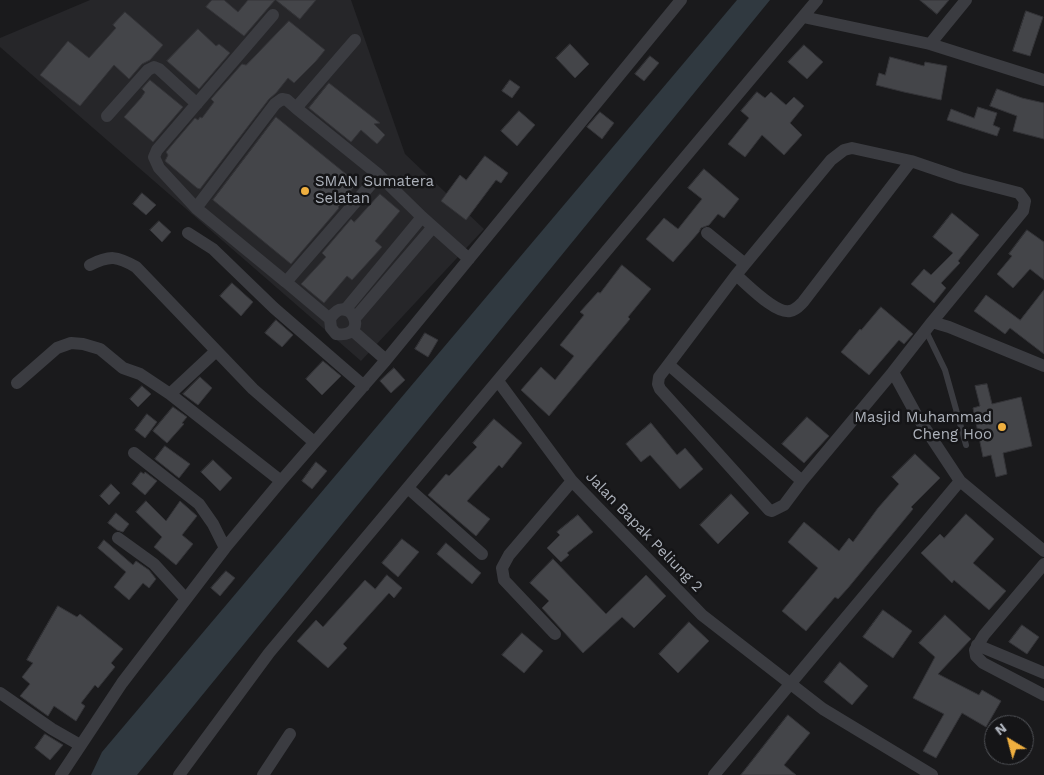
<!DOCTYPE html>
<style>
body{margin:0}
#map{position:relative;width:1044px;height:775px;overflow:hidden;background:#1a1a1c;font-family:"Work Sans",sans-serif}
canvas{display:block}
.north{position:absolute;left:984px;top:715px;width:50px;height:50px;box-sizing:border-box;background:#151517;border:1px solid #525459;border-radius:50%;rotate:323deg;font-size:14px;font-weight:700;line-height:20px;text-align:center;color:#adb2bb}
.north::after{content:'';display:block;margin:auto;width:18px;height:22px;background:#efaf3f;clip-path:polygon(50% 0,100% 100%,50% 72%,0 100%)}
</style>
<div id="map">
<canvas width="1044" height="775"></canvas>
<div class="north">N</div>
</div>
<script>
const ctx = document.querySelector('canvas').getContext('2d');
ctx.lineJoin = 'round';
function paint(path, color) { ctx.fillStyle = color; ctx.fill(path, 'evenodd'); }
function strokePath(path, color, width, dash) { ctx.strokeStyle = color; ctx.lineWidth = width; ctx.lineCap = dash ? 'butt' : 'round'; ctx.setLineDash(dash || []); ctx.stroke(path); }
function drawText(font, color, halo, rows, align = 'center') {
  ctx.font = font + ' "Work Sans",sans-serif'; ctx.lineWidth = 5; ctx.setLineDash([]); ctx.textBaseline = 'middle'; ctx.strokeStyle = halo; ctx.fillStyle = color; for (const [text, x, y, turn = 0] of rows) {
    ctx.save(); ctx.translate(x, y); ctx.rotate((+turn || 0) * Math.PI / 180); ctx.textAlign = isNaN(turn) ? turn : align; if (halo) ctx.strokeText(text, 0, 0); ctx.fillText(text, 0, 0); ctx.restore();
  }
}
const built = new Path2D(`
 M90 0H351L405 154 484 229 361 361 0 47V38Z`);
const water = new Path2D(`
 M737 0H770L137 775H91L102 752Z`);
const building = new Path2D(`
 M212 0H224L238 12 248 0H275L244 36 206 7Z
 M276 0H316L300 19Z
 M920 0H949L937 14Z
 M1026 11 1043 17 1030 56 1013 51Z
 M125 12 163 45 150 60 142 64 129 79 114 65 80 106 40 75 68 41 89 58 116 28 113 25Z
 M289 21 325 50 316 61 294 83 288 78 276 93 269 99 200 189 197 188 165 161 168 155 166 152 195 118 198 120 200 117 202 118 214 102 211 99 242 64 246 65Z
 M198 29 216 46 219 44 230 53 199 89 167 61Z
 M570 44 589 64 575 78 556 58Z
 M804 45 823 62 807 79 788 62Z
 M650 56 659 63 644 81 635 74Z
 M890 57 924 66 925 62 947 66 941 100 904 92 876 85 879 73 885 75Z
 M150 80 183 107 153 142 124 117 141 98 145 92 142 89Z
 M510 80 520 87 512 98 502 91Z
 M329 83 380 123 374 124 385 135 377 144 361 130 351 142 309 108Z
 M997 89 1022 98 1044 103V139L1013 131 1017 116 990 106Z
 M757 92 765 98 771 92 786 105 794 97 804 106 790 123 802 135 784 155 762 135 745 157 728 144 749 118 741 111Z
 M978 107 997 113 993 125 1000 128 997 136 947 120 951 109 974 118Z
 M519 111 535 125 517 146 501 131Z
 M600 112 614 123 602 139 587 127Z
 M276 117 357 183 338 207 339 208 291 264 213 200Z
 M485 156 508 173 501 183 496 180 466 220 441 201 460 175 466 180Z
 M704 169 739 199 724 218 718 214 709 225 701 228 699 232 673 262 646 239 664 218 678 229 702 199 688 188Z
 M142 193 156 205 146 215 133 204Z
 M380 194 400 211 375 241 382 247 352 280 347 276 324 303 301 284 326 257 322 253 351 219 354 222Z
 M952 213 979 235 958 261 960 263 941 283 946 288 934 303 911 284 924 269 931 275 953 253 933 237Z
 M159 221 171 232 162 242 150 230Z
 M1027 230 1044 242V280L1030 269 1013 288 997 274 1012 256 1009 254Z
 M622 265 651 289 628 317 630 319 549 416 521 390 541 367 555 380 574 356 560 345 584 315 580 312 598 292 600 293Z
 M232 283 253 302 241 316 220 296Z
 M1044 290V354L1010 328 1005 334 974 311 986 295 1020 320Z
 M881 307 913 334 904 344 899 340 869 375 841 352 860 329 861 330Z
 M276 320 293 335 282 347 265 333Z
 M425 333 438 340 428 357 415 349Z
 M323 361 341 376 322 395 306 379Z
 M394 368 405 380 391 393 380 381Z
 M200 377 212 388 198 405 183 394Z
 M987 384 992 404 1021 397 1032 446 1003 453 1007 474 996 477 991 455 983 457 973 408 980 406 975 386Z
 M142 386 151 394 138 407 130 399Z
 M173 407 187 417 182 423 184 424 167 443 153 431Z
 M147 414 157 422 145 438 135 430Z
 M807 417 829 436 804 463 782 444Z
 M494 419 522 443 502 468 499 465 467 501 490 519 476 536 428 495 446 474 449 476 477 447 473 443Z
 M651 423 677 455 685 448 703 469 680 489 650 455 641 462 626 444Z
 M165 446 190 464 179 478 155 459Z
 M915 454 940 478 911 507 913 509 848 588 838 599 835 597 806 631 782 611 818 568 788 542 804 522 839 551 849 538 853 542 878 508 899 484 892 477Z
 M213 460 232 478 220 491 201 472Z
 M316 462 327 471 312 489 302 481Z
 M141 472 144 474 145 472 157 481 145 495 132 484Z
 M111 484 120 493 109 505 100 496Z
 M731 494 749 513 718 544 700 525Z
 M146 501 166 521 180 501 197 516 182 535 193 544 176 565 154 547 162 537 136 512Z
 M116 513 129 524 123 532 117 530 108 523Z
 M966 514 994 539 973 563 1006 591 989 610 954 580 952 583 921 553 940 534 944 538Z
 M578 515 593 532 567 553 569 555 561 562 547 548 560 535 557 532Z
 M402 539 419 552 398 577 382 563Z
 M104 540 133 565 136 561 149 570 156 579 149 588 143 583 129 600 114 587 126 572 98 548Z
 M446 543 481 573 472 584 437 554Z
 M553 559 606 614 646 575 666 596 634 628 622 617 583 653 542 608 549 601 530 583Z
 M226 571 235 578 220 596 211 588Z
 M387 575 402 588 394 598 389 593 343 644 347 648 328 668 297 641 316 620 323 627 365 580 375 589Z
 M58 606 77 617 80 614 123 649 111 663 115 667 98 688 95 685 81 703 85 706 76 721 54 706 48 716 20 696 30 684 22 677 33 663 27 660Z
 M883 610 912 631 893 658 863 637Z
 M945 615 971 639 938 674 979 695 982 690 1001 701 986 727 962 713 936 758 923 751 944 714 913 698 935 657 919 643Z
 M689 622 709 641 678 673 659 654Z
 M1022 625 1039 637 1027 654 1009 642Z
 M522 633 543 651 524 673 502 655Z
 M840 662 868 686 852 705 824 682Z
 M788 715 810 733 784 765 796 775H741Z
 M45 734 63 745 50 760 35 748Z`);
const lane = new Path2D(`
 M926 331 945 370 966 445`);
const street = new Path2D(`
 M273 15 157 150 154 157 159 168 196 208 286 282
 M803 17 930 44 1044 80
 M930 44 966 0
 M296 108 355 40
 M107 116 148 70 154 67 159 69 197 104
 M196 208 275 104 282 99 287 100 296 108 379 175
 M188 233 213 249 274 308 364 386
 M707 233 745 264
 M90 265C110 255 117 256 136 267L253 389 314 442
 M736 275C748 285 775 314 790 311 796 310 799 306 803 302L911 161
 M345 310 422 217
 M355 318 433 227
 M330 319C348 289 373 339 336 334L331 328 330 319 286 282 379 175 422 217 469 259
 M353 331 386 360
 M216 351 170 394 281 481
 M669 365 802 481
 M893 372 802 481 784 505 772 511 769 510 660 389 658 384 659 377 736 275 831 160 844 150 852 148 911 161 961 178 1019 193 1025 201 1023 211 932 322
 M498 381 572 481 702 615 823 709 932 775
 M17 383 57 348 71 343 83 344 100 349 123 368 140 374 170 394
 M134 453 199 504 213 524 225 548
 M960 481 1044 551
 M408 488 482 554
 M118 538 154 564 186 599
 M1044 564 984 635 975 650 976 656 983 663 1044 695
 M555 634 504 580 502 568 509 555 572 481
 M977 645 1044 673
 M0 693 52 729 80 745
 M61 775 122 683 225 548 281 481 386 360 681 0
 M179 775 269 653 817 0
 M263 775 290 734
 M714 775 960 481 917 416 893 372 932 322 949 327 1044 366`);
const markers = [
 [305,191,5,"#efaf3f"],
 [1002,427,5,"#efaf3f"]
];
const poiNames = [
 ["SMAN Sumatera",315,182],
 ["Selatan",315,199],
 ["Masjid Muhammad",992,418,"right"],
 ["Cheng Hoo",992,435,"right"]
];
const streetNames = [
 ["Jalan Bapak Peliung 2",644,532,46]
];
paint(built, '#262629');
paint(water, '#303940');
paint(building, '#444549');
strokePath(building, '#343438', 1);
strokePath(lane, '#3b3c41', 6);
strokePath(street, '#3b3c41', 12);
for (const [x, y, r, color] of markers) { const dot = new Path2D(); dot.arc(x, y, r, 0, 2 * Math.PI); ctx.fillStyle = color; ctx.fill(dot); strokePath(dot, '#151517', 2); }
drawText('15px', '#adb2bb', '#151517', poiNames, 'left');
drawText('15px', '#adb2bb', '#151517', streetNames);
</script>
